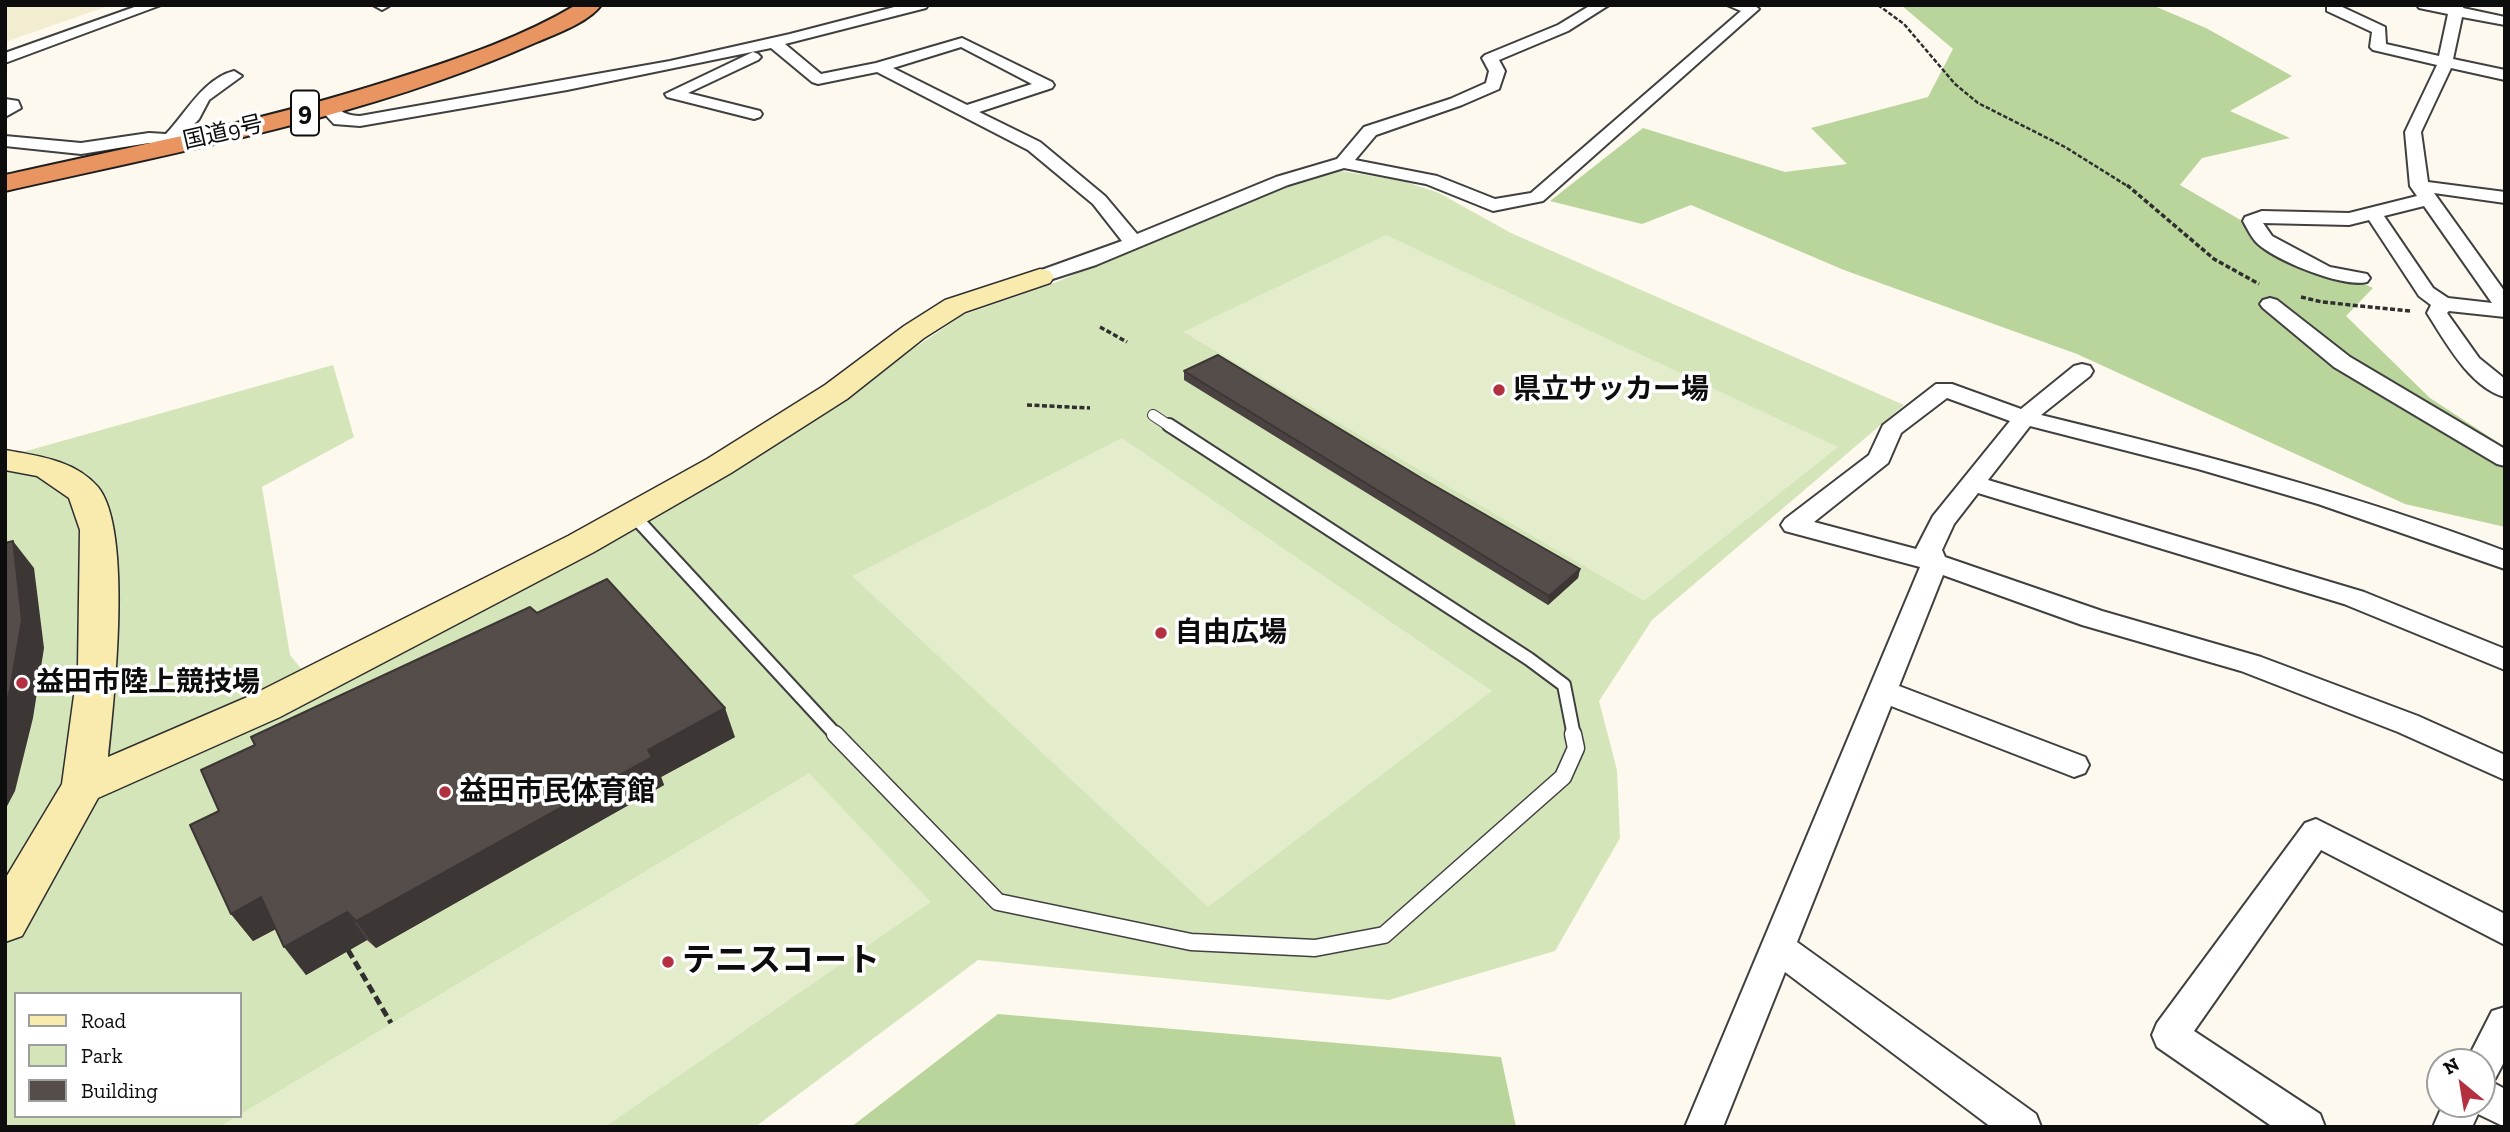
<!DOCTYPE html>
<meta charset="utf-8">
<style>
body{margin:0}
#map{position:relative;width:2510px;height:1132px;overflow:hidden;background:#fef9ee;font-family:"Zilla Slab",serif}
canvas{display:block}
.frame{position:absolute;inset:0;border:7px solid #0d0d0d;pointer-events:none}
.legend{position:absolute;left:14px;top:992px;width:228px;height:126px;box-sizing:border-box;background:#fff;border:2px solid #9e9e9e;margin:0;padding:9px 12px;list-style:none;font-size:21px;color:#0d0d0d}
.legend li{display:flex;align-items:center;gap:14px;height:35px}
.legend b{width:35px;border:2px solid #9e9e9e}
.north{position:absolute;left:2426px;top:1048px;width:70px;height:70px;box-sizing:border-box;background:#fff;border:2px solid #9e9e9e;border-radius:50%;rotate:330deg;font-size:19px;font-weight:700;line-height:28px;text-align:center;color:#0d0d0d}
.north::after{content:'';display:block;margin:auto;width:24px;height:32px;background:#b23040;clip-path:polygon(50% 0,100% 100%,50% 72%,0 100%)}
</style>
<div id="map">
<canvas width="2510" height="1132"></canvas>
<div class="frame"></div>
<ul class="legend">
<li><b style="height:9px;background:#f9ebae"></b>Road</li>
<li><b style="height:19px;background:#d4e5ba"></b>Park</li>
<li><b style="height:19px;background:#554d4a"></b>Building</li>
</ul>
<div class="north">N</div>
</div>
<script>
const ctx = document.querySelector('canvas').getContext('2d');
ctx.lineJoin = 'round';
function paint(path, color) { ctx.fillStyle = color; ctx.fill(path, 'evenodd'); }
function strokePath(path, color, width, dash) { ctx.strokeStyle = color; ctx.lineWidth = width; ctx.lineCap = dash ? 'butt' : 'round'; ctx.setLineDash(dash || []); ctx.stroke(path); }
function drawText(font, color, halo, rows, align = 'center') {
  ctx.font = font + ' "Zilla Slab","Noto Sans JP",serif'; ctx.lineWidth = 7; ctx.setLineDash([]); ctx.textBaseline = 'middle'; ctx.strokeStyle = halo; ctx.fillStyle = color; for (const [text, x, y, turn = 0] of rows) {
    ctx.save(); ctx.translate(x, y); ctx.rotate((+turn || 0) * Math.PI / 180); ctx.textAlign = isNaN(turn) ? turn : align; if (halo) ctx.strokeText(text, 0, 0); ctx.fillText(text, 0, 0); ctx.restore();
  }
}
const farmland = new Path2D(`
 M5 5H111L5 42Z`);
const green = new Path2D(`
 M1335 170 1403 181 1439 193 1511 233 1904 405 1652 620 1599 701 1617 770 1620 838 1555 951 1389 1000 978 960 755 1127H5V457L333 365 354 437 262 487 290 655 317 688 743 464 963 315 1052 284 1287 183ZM16 994H240V1116H16Z`);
const forest = new Path2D(`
 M1901 5H2152L2206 28 2292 76 2230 111 2290 138 2202 158 2180 185 2301 255 2373 288 2346 316 2430 398 2505 447V527L2405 504 2077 354 1844 270 1691 205 1642 224 1550 201 1643 128 1785 172 1847 164 1811 128 1928 97 1953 49Z
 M998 1014 1501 1057 1516 1127H851Z`);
const pitch = new Path2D(`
 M1386 235 1838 447 1644 601 1183 332Z
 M1122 438 1492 691 1208 907 852 576Z
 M809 773 931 902 605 1127H219Z`);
const pathFar2 = new Path2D(`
 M1878 5 1904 24 1955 84 1978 103 2065 147 2129 187`);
const pathFar1 = new Path2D(`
 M2127 185 2214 259 2259 284
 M2301 297 2322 302 2410 311
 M1100 327 1127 342
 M1027 405 1090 408`);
const path = new Path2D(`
 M348 950 391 1023`);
const laneFar2 = new Path2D(`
 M1153 415 1171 427`);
const laneFar1 = new Path2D(`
 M1169 425 1529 659 1564 685 1574 736
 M633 515 837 736`);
const lane = new Path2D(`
 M835 734 998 902 1191 942 1315 948 1384 935 1563 777 1576 748 1573 734`);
const street = new Path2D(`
 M140 5H161L5 63V53Z
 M373 5H389V6L382 10Z
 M902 5H928L926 8 785 44 821 74 876 63 962 38 1052 82 1054 85 1052 88 979 112 1040 142 1105 196 1137 234 1276 177 1337 159 1364 127 1450 99 1486 83 1489 71 1482 58 1485 55 1558 25 1591 5H1609L1568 31 1499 60 1505 71 1499 89 1462 105 1376 135 1355 160 1437 176 1495 199 1531 193 1741 11 1727 5H1754L1759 9 1543 201 1493 211 1426 184 1344 168 1288 185 1096 265 1040 283 1033 281 1030 277 1033 273 1122 241 1093 204 1028 150 877 72 818 84 812 82 771 48 567 90 360 126 334 124 319 108 327 103C343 107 337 115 360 116L670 61 790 34ZM961 47 1032 84 967 105 893 68Z
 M2327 5H2338L2385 27 2386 44 2439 56 2448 14 2419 8 2417 5H2464L2463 8 2505 17V25L2462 17 2453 59 2505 70V80L2451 68 2421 132 2428 182 2505 192V203L2434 193 2505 292V317L2449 311 2447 313 2479 358 2505 379V397C2470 388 2445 341 2427 313L2431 305 2419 296 2369 220 2349 225 2263 223 2272 236 2330 267 2367 274 2370 278 2367 282C2343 288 2277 261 2258 244 2252 239 2247 228 2243 221L2245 217 2262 211 2349 213 2417 196 2410 186 2405 132 2437 65 2373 50 2370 47 2372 32 2327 11ZM2424 206 2492 303 2448 298 2433 288 2384 216Z
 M753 52 758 54 761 57 758 60 688 93 760 111 762 114 760 117 754 119 667 97 665 94Z
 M234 71 242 76 209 100 199 119 181 138 187 143 184 147 149 143 81 154 5 146V136L81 143 149 133 166 134C187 112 203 79 234 71Z
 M5 99 18 101 21 108 5 117Z
 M2270 298 2277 300 2350 357 2505 449V466L2497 464 2334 367 2263 308 2260 304 2263 300Z
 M2082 364 2090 366 2093 371 2090 376 2041 415C2198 453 2354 494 2505 551V569L2318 504 2198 469 2030 426 1988 480 2364 592 2505 649V670L2344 604 1978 493 1954 524 1942 550 1945 557 2102 611 2261 657 2418 716 2505 755V780L2398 732 2241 671 2082 625 1943 575 1899 686 2085 757 2089 765 2085 773 2074 777 1891 706 1797 942 2036 1114 2041 1127H1991L1785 972 1723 1127H1685L1920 567 1785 531 1781 525 1785 519 1869 455 1883 425 1936 384H1952L2021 409 2074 366ZM1947 398 2010 421 1933 516 1916 549 1814 522 1888 463 1901 433Z
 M2316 819 2505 914V945L2321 850 2194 1031 2320 1114 2325 1127H2273L2157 1047 2152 1035 2157 1023 2305 823Z
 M2505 1007V1060L2495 1079 2490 1081 2505 1089V1127L2478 1114 2472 1127H2433L2443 1104H2482V1062H2466L2492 1011Z`);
const secondary = new Path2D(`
 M1040 269 1050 271 1054 277 1050 283 965 312 924 338 847 399 731 473 594 552 280 717 98 798 22 936 5 942V879L62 784 78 666 80 530 69 498 37 476 5 470V450C38 456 75 460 98 487 133 530 114 700 108 757L252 695 568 536 707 459 825 385 904 326 945 300Z`);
const highway = new Path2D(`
 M576 5H601C589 22 556 34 537 42 369 117 184 150 5 191V175C139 145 273 119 404 76 463 57 522 37 576 5Z`);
const wall = new Path2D(`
 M1184 371 1423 479 1580 569 1578 578 1548 605 1184 380Z
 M537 613 735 737 661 777 664 785 376 948 367 940 306 975 276 929 253 941 231 914 219 811Z`);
const shadedWall = new Path2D(`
 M13 541 34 568 44 648 33 718 15 791 5 810V707Z
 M1580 569 1578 578 1548 605 1549 596Z
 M725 708 735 737 661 777 664 785 376 948 356 921 648 750Z
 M261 897 283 925 253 941 231 914Z
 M347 912 367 940 306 975 284 947Z`);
const building = new Path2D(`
 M1218 355 1423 479 1580 569 1549 596 1184 371Z
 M13 541 22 620 10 690 5 707V543Z
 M607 579 725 708 648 750 652 757 356 921 347 912 284 947 261 897 231 914 190 825 219 811 201 770 255 745 251 737 530 607 537 613Z`);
const markers = [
 [1499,390,7,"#b23040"],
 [1161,633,7,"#b23040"],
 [22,683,7,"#b23040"],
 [445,792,7,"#b23040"],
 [668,962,7,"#b23040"]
];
const farStreetnames = [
 ["国道9号",223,133,-13]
];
const shields = [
 [305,113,28]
];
const shieldNames = [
 ["9",305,113]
];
const poiNames = [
 ["県立サッカー場",1513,390],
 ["自由広場",1175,633],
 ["益田市陸上競技場",36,683],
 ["益田市民体育館",459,792]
];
const nearPoinames = [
 ["テニスコート",682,962]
];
paint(farmland, '#f2ecd0');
paint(green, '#d4e5ba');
paint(forest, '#b9d59b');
paint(pitch, '#e4edcb');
strokePath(laneFar2, '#404040', 12);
strokePath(laneFar1, '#404040', 16);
strokePath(lane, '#404040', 19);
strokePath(street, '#404040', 4);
strokePath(secondary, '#2f2f2f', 3);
strokePath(highway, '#1e1e1e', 4);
strokePath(pathFar2, '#2f2f2f', 2.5, [4.5, 2]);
strokePath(pathFar1, '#2f2f2f', 3.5, [5, 2.5]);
strokePath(path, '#2f2f2f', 5, [9, 4.5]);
strokePath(laneFar2, '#fff', 10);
strokePath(laneFar1, '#fff', 12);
strokePath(lane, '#fff', 16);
paint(street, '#fff');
paint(secondary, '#f9ebae');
paint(highway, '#e99561');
paint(wall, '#494240');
paint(shadedWall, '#3c3634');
paint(building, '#554d4a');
strokePath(building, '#3c3634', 2);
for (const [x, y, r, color] of markers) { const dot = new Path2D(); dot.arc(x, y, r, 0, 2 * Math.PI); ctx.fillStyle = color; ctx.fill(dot); strokePath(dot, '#fff', 2.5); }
drawText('23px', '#0d0d0d', '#fff', farStreetnames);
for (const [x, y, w] of shields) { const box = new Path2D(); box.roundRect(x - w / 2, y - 22.5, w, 45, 5); ctx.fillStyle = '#fff'; ctx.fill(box); strokePath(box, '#0d0d0d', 2); }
drawText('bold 26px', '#0d0d0d', null, shieldNames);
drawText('bold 28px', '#0d0d0d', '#fff', poiNames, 'left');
drawText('bold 33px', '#0d0d0d', '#fff', nearPoinames, 'left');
</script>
